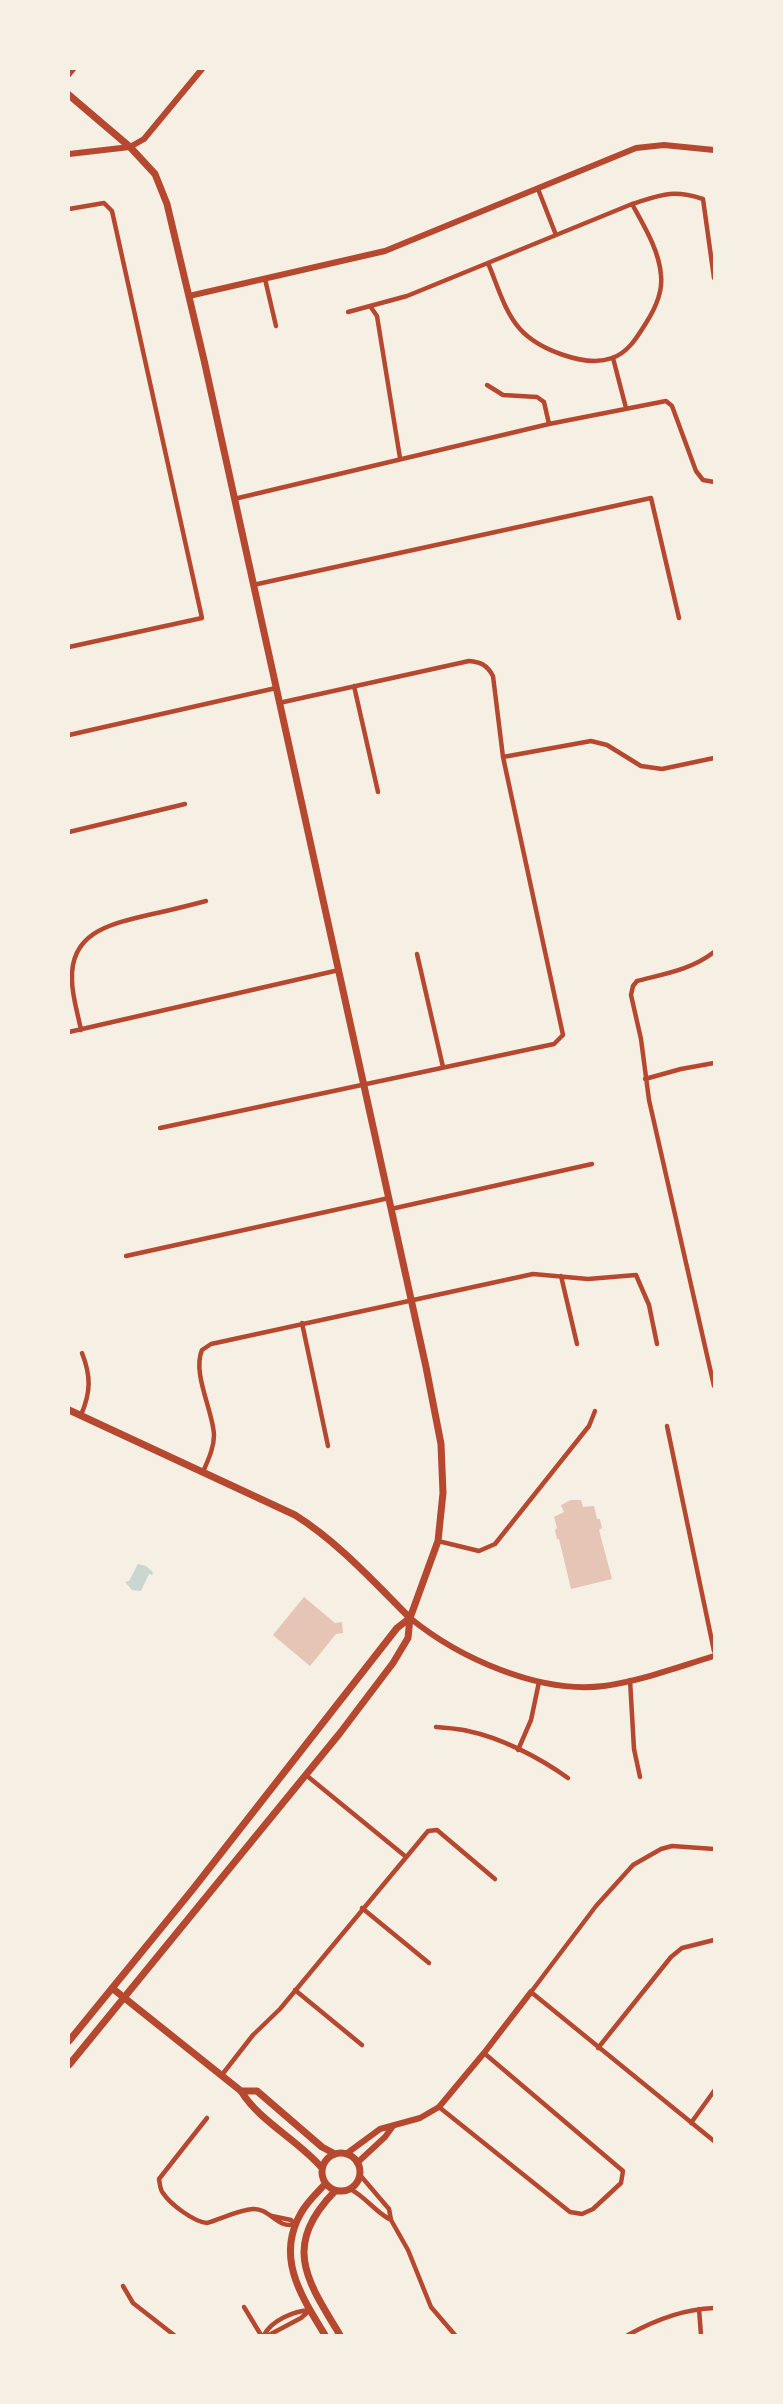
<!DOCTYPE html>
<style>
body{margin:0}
#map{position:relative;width:783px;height:2404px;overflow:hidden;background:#f6efe4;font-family:"Archivo Narrow",sans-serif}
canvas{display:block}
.frame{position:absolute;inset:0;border:70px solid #f6efe4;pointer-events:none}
</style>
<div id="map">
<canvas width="783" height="2404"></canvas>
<div class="frame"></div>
</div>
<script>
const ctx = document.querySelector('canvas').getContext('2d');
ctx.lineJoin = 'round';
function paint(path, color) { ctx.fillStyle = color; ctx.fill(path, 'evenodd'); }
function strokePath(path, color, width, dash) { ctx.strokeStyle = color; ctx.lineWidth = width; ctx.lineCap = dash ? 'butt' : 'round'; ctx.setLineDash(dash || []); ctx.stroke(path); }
const water = new Path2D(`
 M138 1564 146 1566 153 1572 152 1575 149 1574 141 1591 132 1590 125 1582 129 1581Z`);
const building = new Path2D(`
 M571 1500H581L583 1507 594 1506 597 1519H600L602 1528 599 1530 612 1579 571 1589 559 1539H557L556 1535 555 1530 557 1528 554 1517 564 1512 561 1505Z
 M304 1597 335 1623 342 1622 343 1633 336 1634 310 1666 273 1635Z`);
const minor = new Path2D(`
 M69 75 74 69
 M538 189 556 235
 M69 209 104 203 112 211 202 618 69 647
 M488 263C497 284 504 311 520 329 538 349 585 368 612 358 628 353 638 336 646 323 655 309 663 292 661 275 659 250 644 226 632 204
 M265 279 276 326
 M370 306 377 316 400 458
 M348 312 407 296 632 204C661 195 672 189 703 199L714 278
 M613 358 626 408
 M487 385 503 395 537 397 544 402 549 424
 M234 499 549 424 666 401 672 406 696 471 703 480 714 482
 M253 585 651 498 679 618
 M354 686 378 792
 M69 735 276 688
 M503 757 591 741 607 745 641 766 662 769 714 758
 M69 832 185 804
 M714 952C691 970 664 974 637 981L633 986 631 995 641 1039 649 1100 714 1386
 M417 954 443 1067
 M81 1030C78 1014 72 996 72 980 70 932 111 924 148 915 167 911 187 906 206 901
 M69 1032 339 970
 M645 1079 681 1069 714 1063
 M160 1128 554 1044 563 1035 503 757 493 676C487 665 481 662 469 661L279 703
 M391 1209 592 1164
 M126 1256 389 1198
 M561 1276 577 1344
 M302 1323 328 1446
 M81 1415C91 1392 91 1376 82 1353
 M667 1426 714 1651
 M203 1472C208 1460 214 1448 214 1435 213 1411 192 1373 202 1350L211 1344 533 1274 588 1279 636 1275 649 1305 657 1344
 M438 1541 479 1551 495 1544 589 1426 595 1411
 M630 1680 634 1749 640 1777
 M436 1727C446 1728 457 1728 468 1731 502 1738 540 1758 568 1778
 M518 1750 531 1720 539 1682
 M306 1775 405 1856
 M714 1849 672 1846 661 1849 633 1865 596 1906 531 1992 714 2141
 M362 1908 429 1963
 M295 1990 362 2045
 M598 2048 671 1957 682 1948 714 1940
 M221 2076 253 2035 280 2009 428 1831 437 1830 495 1879
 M439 2107 570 2212 582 2214 593 2209 621 2183 623 2171 484 2053
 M207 2118 159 2179C160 2184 160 2190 163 2193 170 2204 194 2222 207 2223 221 2219 238 2210 253 2209 270 2208 278 2230 295 2224
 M691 2123 714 2091
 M360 2175 389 2209 391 2220 408 2250 431 2307 455 2335
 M350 2189C366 2197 375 2212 391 2220
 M272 2216 291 2220 295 2224
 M123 2286 133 2303 174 2335
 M244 2307 261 2335
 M699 2309 701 2335
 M264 2335C272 2320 294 2311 310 2310
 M269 2335 301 2318 310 2310
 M628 2335C655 2320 683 2309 714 2308`);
const tertiary = new Path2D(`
 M69 154 130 147 144 139 202 69
 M189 296 385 251 636 148 664 145 714 150
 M410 1618C459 1658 539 1694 604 1686 641 1681 678 1667 714 1656
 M346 2154 380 2129 420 2118 439 2107 484 2053 531 1992
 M357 2163 385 2137 393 2126`);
const secondary = new Path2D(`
 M69 95 130 147 155 174 167 204 204 360 426 1367 441 1444 443 1493 438 1541 410 1618 408 1638 393 1663 340 1733 69 2065
 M69 1410 295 1515C338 1542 374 1582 410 1618
 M112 1988 241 2091C259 2121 298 2140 322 2168
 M69 2041 193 1889 397 1628 410 1618
 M241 2091H257L322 2147 335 2154
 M322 2172a19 19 0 1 1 38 0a19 19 0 1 1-38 0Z
 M325 2184C317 2193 307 2202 301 2213 275 2258 302 2297 325 2335
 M335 2191C282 2246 306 2279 340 2335`);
paint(water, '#c9d6d2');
paint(building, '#e6c5b7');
strokePath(minor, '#b5482f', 4.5);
strokePath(tertiary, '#b5482f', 6);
strokePath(secondary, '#b5482f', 7);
</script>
